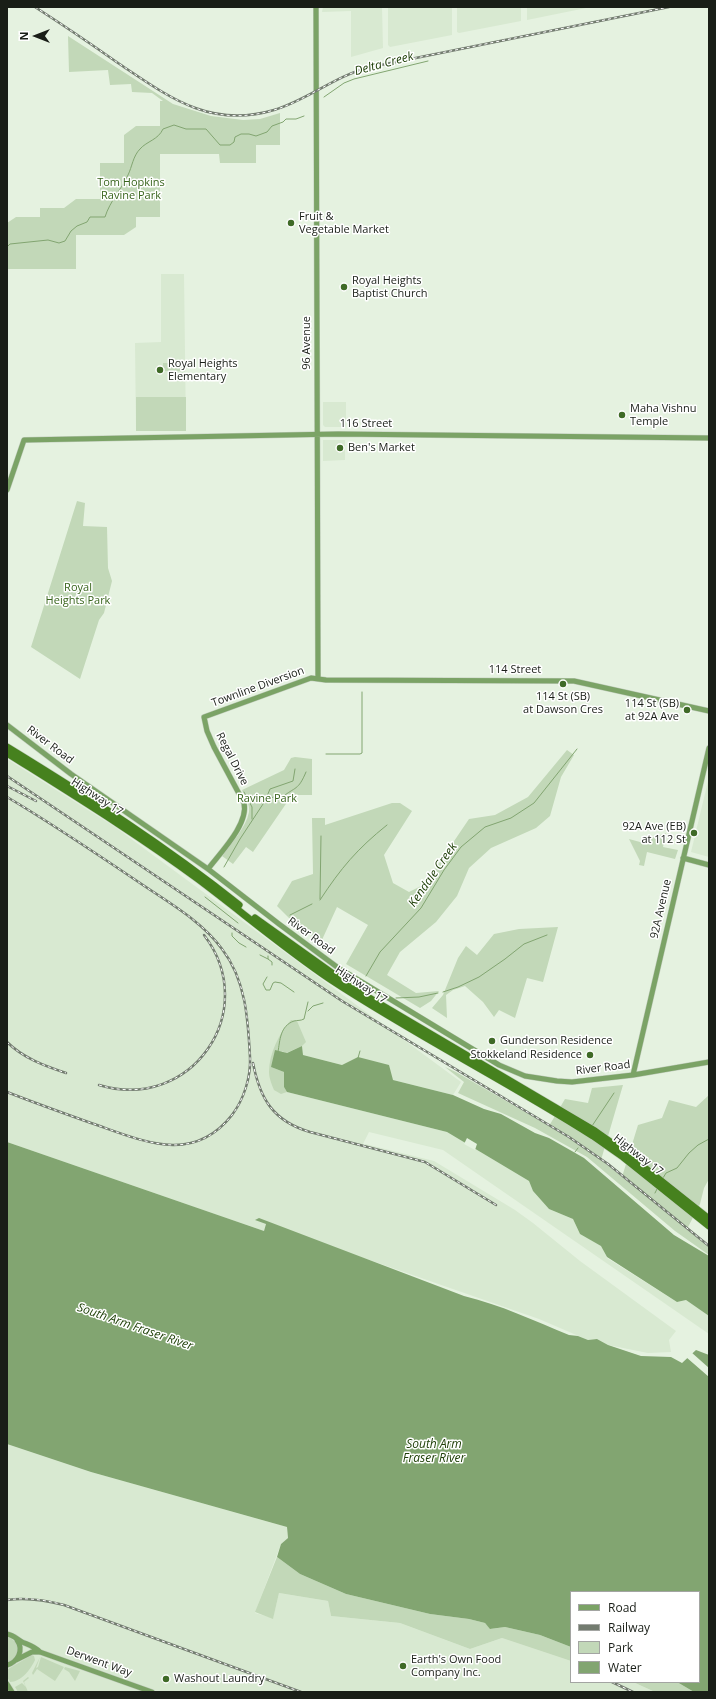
<!DOCTYPE html>
<style>
body{margin:0}
#map{position:relative;width:716px;height:1699px;overflow:hidden;background:#e5f2e0;font-family:"Open Sans",sans-serif}
canvas{display:block}
.frame{position:absolute;inset:0;border:8px solid #191e17;pointer-events:none}
.legend{position:absolute;left:570px;top:1591px;width:130px;height:92px;box-sizing:border-box;background:#fff;border:1px solid #a3a5a2;margin:0;padding:5px 7px;list-style:none;font-size:12px;color:#191e17}
.legend li{display:flex;align-items:center;gap:8px;height:20px}
.legend b{width:20px;border:1px solid #a3a5a2}
.north{position:absolute;left:16px;top:16px;width:40px;height:40px;-webkit-text-stroke:3px #fff;paint-order:stroke;rotate:270deg;font-size:11px;font-weight:700;line-height:16px;text-align:center;color:#191e17}
.north::after{content:'';display:block;margin:auto;width:14px;height:18px;background:#191e17;clip-path:polygon(50% 0,100% 100%,50% 72%,0 100%)}
</style>
<div id="map">
<canvas width="716" height="1699"></canvas>
<div class="frame"></div>
<ul class="legend">
<li><b style="height:5px;background:#7ba366"></b>Road</li>
<li><b style="height:5px;background:#737c70"></b>Railway</li>
<li><b style="height:11px;background:#c2d8b8"></b>Park</li>
<li><b style="height:11px;background:#82a571"></b>Water</li>
</ul>
<div class="north">N</div>
</div>
<script>
const ctx = document.querySelector('canvas').getContext('2d');
ctx.lineJoin = 'round';
function paint(path, color) { ctx.fillStyle = color; ctx.fill(path, 'evenodd'); }
function strokePath(path, color, width, dash) { ctx.strokeStyle = color; ctx.lineWidth = width; ctx.lineCap = dash ? 'butt' : 'round'; ctx.setLineDash(dash || []); ctx.stroke(path); }
function drawText(font, color, halo, rows, align = 'center') {
  ctx.font = font + ' "Open Sans",sans-serif'; ctx.lineWidth = 3; ctx.setLineDash([]); ctx.textBaseline = 'middle'; ctx.strokeStyle = halo; ctx.fillStyle = color; for (const [text, x, y, turn = 0] of rows) {
    ctx.save(); ctx.translate(x, y); ctx.rotate((+turn || 0) * Math.PI / 180); ctx.textAlign = isNaN(turn) ? turn : align; if (halo) ctx.strokeText(text, 0, 0); ctx.fillText(text, 0, 0); ctx.restore();
  }
}
const built = new Path2D(`
 M323 7H382L383 48 351 57V11L322 12Z
 M388 7H452V35L390 47 388 45Z
 M457 7H521V21L459 33 457 32Z
 M527 7H591L527 20Z
 M161 274H184L186 431H136L135 343 161 342Z
 M323 402H346V427H325L323 425Z
 M323 440H345V460L323 461Z
 M7 759 115 827 461 1082 453 1095 393 1080 358 1057 342 1065 303 1055 302 1046 287 1092 447 1132 529 1181 533 1191 549 1209 573 1219 580 1234 602 1246 607 1258 677 1302 686 1300 709 1316V1334L443 1150 369 1132 362 1146 364 1147 365 1144 434 1161 515 1210 533 1223 580 1261 676 1331 669 1340 671 1352 648 1353 608 1345 597 1339 588 1340 539 1319 266 1224 264 1231 7 1142Z
 M709 777V857L691 852Z
 M7 1444 91 1472 287 1527 288 1538 281 1544 255 1613 273 1618 279 1593 328 1601 331 1616 400 1623 470 1649 502 1638 571 1661V1682H633L655 1692H7Z`);
const green = new Path2D(`
 M68 36 173 104 211 116 243 120 260 119 280 113V145H256V163H220L219 154H160V217H136V227L124 235H76V269H7V223L16 217H40V208H64L76 199H100V163H124V135L136 126H160V101H163L152 93 132 92 131 84 110 85 108 70 69 72Z
 M163 363H180V371H163Z
 M136 397H186V431H136Z
 M77 501 85 503 83 526 107 527 108 568 112 581 104 613 99 620 80 679 31 647Z
 M567 750 574 755 561 777 550 816 536 828 491 848 469 868 457 896 436 922 400 952 387 975 416 993 439 991 431 1001 420 1008 346 964 368 925 337 907 321 942 294 923 277 906 292 881 313 874 312 818H325V825L392 803H400L412 811 384 855 393 883 409 892 425 884 469 819 495 815 528 797Z
 M295 757 312 759V795H292L253 852 246 847 233 864 222 856C231 843 246 828 249 812 250 804 245 797 242 790L284 770 291 758Z
 M666 833 663 847 678 850 675 859 647 852 644 866 639 865 640 861 629 839 640 842Z
 M558 927 543 982 527 978 515 1018 499 1010 494 1017 483 1002 465 986 453 990 446 995 447 1018 432 1008 443 995 458 958 466 946 477 955 494 934 519 929Z
 M291 1020 297 1021 306 1042 302 1046 286 1053 282 1051 271 1067 284 1072V1087L287 1092 281 1094 274 1090C272 1085 269 1078 269 1072 269 1053 279 1034 291 1020Z
 M445 1067 456 1072 549 1126 565 1099 588 1103 592 1088 623 1085 601 1160 622 1177 638 1125 662 1118 669 1100 696 1107 709 1095V1179L704 1188 700 1204 687 1229 709 1247V1255L675 1231 587 1157 535 1128 458 1093 464 1082Z
 M277 1557 300 1574 346 1594 430 1614 469 1619 485 1623 491 1629 505 1627 540 1635 571 1647V1661L502 1638 470 1649 400 1623 331 1616 328 1601 279 1593 273 1619 255 1612Z
 M7 1636 16 1642C20 1651 16 1659 7 1663Z
 M32 1655 34 1656 35 1660C31 1669 21 1682 10 1682L7 1677 8 1669Z
 M40 1657 36 1668 38 1667 41 1657 64 1667 55 1681 37 1669 33 1675 32 1673Z
 M65 1667 80 1671 75 1681 69 1672 64 1669Z
 M28 1677 29 1678 24 1682 28 1692H18L15 1687 22 1683 26 1687 23 1681Z
 M633 1682H677L694 1692H655Z`);
const water = new Path2D(`
 M302 1046 303 1055 342 1065 358 1057 389 1065 393 1080 453 1095 484 1109 501 1114 535 1133 549 1138 584 1158 674 1235 709 1256V1316L686 1300 677 1302 607 1257 601 1246 580 1234 573 1219 549 1209 533 1191 529 1181 447 1132 287 1092 284 1087V1072L271 1067 275 1050 287 1053Z
 M7 1142 264 1231 266 1224 255 1220 259 1218 464 1296C501 1305 535 1321 569 1335L578 1336 588 1340 597 1339 608 1345 641 1356 671 1357 682 1363 696 1350 709 1355V1692H694L677 1682H699V1592H571V1647L540 1635 505 1627 490 1629 485 1623 469 1619 430 1614 346 1594 300 1574 277 1557 281 1544 288 1538 287 1527 91 1472 7 1444Z`);
const pier = new Path2D(`
 M467 1138 477 1144 475 1150 464 1144Z
 M691 1352 709 1368V1377L686 1357Z`);
const stream = new Path2D(`
 M324 97 344 83 354 79 428 61
 M7 247 10 244 48 240 59 243 65 241 71 231 77 226 87 222 90 217H105C110 201 121 190 128 175 132 167 133 156 140 149 147 141 158 140 163 129L174 125 186 129H206L220 145H230L234 142 235 137 241 134H249L256 136 267 132 272 126 283 122 286 119H296L304 116
 M326 754H360L362 753V692
 M244 792 252 807V819
 M266 801 273 797 281 798C296 786 298 791 306 772
 M224 867 240 839 265 801 270 789 293 781 295 769
 M205 897 238 923
 M320 899 321 836
 M320 900C341 868 357 849 387 825
 M290 915 312 904
 M232 933V936L239 943 246 947
 M260 955 268 959
 M268 956V959L272 962V965
 M366 976 380 952 421 908 444 870 461 847 485 827 511 818 534 803 577 749
 M267 977 263 984 266 990H270L273 983 275 982 281 983 294 992
 M443 992 458 987 479 977 505 959 524 944 547 935
 M396 998 419 997 438 993
 M308 1011 313 1006 323 1003
 M278 1052C280 1040 280 1026 294 1021 298 1020 300 1021 304 1019L308 1002
 M358 1058 360 1051
 M592 1126 614 1093
 M575 1152 578 1148
 M663 1178 666 1173 677 1168 689 1153 698 1145 709 1139
 M655 1193 657 1189`);
const secondary = new Path2D(`
 M316 7 318 679
 M7 490 24 440 338 434 709 438
 M7 725 71 774 208 869 279 924 337 967 499 1065 525 1076 557 1081 572 1082 633 1075 709 1062
 M683 858 709 865
 M208 869C220 853 249 824 244 803L214 747 207 731 204 717 311 678 326 680 574 681 709 711
 M633 1075 709 748
 M7 1634C13 1635 17 1639 22 1642 29 1645 34 1646 40 1652
 M16 1660 32 1652H40L152 1692
 M7 1665C18 1662 24 1650 17 1640
 M7 1684 12 1692`);
const highway = new Path2D(`
 M7 747C87 796 165 846 239 905
 M7 753C72 794 137 834 198 879 242 912 284 948 330 979 415 1035 507 1081 593 1136L623 1157 709 1226
 M255 918 332 973 366 996 595 1131 626 1153 709 1219`);
const rail = new Path2D(`
 M35 7C63 25 91 44 118 63 169 97 210 129 274 110 308 100 336 75 371 67L669 7
 M7 776 342 1001 569 1137 608 1164 709 1246
 M7 786 36 801
 M7 797C51 823 94 852 137 881 166 901 201 920 222 949 246 980 248 1020 250 1057 251 1077 244 1099 232 1115 192 1166 141 1140 91 1123 63 1113 35 1103 7 1092
 M7 1042C23 1058 45 1066 66 1073
 M253 1063C260 1099 273 1121 310 1132L425 1162 496 1205
 M99 1085C191 1113 262 1011 204 935
 M7 1600C27 1597 45 1600 64 1605L301 1692
 M612 1682 633 1692`);
const markers = [
 [291,223,4,"#3f6a27"],
 [344,287,4,"#3f6a27"],
 [160,370,4,"#3f6a27"],
 [622,415,4,"#3f6a27"],
 [340,448,4,"#3f6a27"],
 [563,684,4,"#3f6a27"],
 [687,710,4,"#3f6a27"],
 [694,833,4,"#3f6a27"],
 [492,1041,4,"#3f6a27"],
 [590,1055,4,"#3f6a27"],
 [403,1666,4,"#3f6a27"],
 [166,1679,4,"#3f6a27"]
];
const parkNames = [
 ["Tom Hopkins",131,183],
 ["Ravine Park",131,196],
 ["Royal",78,588],
 ["Heights Park",78,601],
 ["Ravine Park",267,799]
];
const poiNames = [
 ["Fruit &",299,217],
 ["Vegetable Market",299,230],
 ["Royal Heights",352,281],
 ["Baptist Church",352,294],
 ["Royal Heights",168,364],
 ["Elementary",168,377],
 ["Maha Vishnu",630,409],
 ["Temple",630,422],
 ["Ben's Market",348,448],
 ["114 St (SB)",563,697,"center"],
 ["at Dawson Cres",563,710,"center"],
 ["114 St (SB)",679,704,"right"],
 ["at 92A Ave",679,717,"right"],
 ["92A Ave (EB)",686,827,"right"],
 ["at 112 St",686,840,"right"],
 ["Gunderson Residence",500,1041],
 ["Stokkeland Residence",582,1055,"right"],
 ["Earth's Own Food",411,1660],
 ["Company Inc.",411,1673],
 ["Washout Laundry",174,1679]
];
const streetNames = [
 ["96 Avenue",307,343,-90],
 ["116 Street",366,424],
 ["114 Street",515,670],
 ["Townline Diversion",258,687,-20],
 ["River Road",50,745,37],
 ["Regal Drive",232,759,63],
 ["Highway 17",97,797,33],
 ["92A Avenue",661,909,-77],
 ["River Road",311,936,36],
 ["Highway 17",361,985,33],
 ["River Road",603,1068,-7],
 ["Highway 17",638,1155,38],
 ["Derwent Way",99,1662,20]
];
const waterNames = [
 ["Delta Creek",384,64,-15],
 ["Kendale Creek",433,875,-55],
 ["South Arm Fraser River",135,1327,19],
 ["South Arm",434,1445],
 ["Fraser River",434,1459]
];
paint(built, '#d8e9d1');
paint(green, '#c2d8b8');
paint(water, '#82a571');
paint(pier, '#e5f2e0');
strokePath(stream, '#82a571', 1);
strokePath(secondary, '#c0ccbc', 6);
strokePath(highway, '#c0ccbc', 8);
strokePath(secondary, '#7ba366', 5);
strokePath(highway, '#46811e', 7);
strokePath(rail, '#737c70', 2.5);
strokePath(rail, '#fff', 1, [3]);
for (const [x, y, r, color] of markers) { const dot = new Path2D(); dot.arc(x, y, r, 0, 2 * Math.PI); ctx.fillStyle = color; ctx.fill(dot); strokePath(dot, '#fff', 1.5); }
drawText('11px', '#38641c', '#fff', parkNames);
drawText('11px', '#191e17', '#fff', poiNames, 'left');
drawText('11px', '#191e17', '#fff', streetNames);
drawText('italic 12px', '#1f4008', '#fff', waterNames);
</script>
